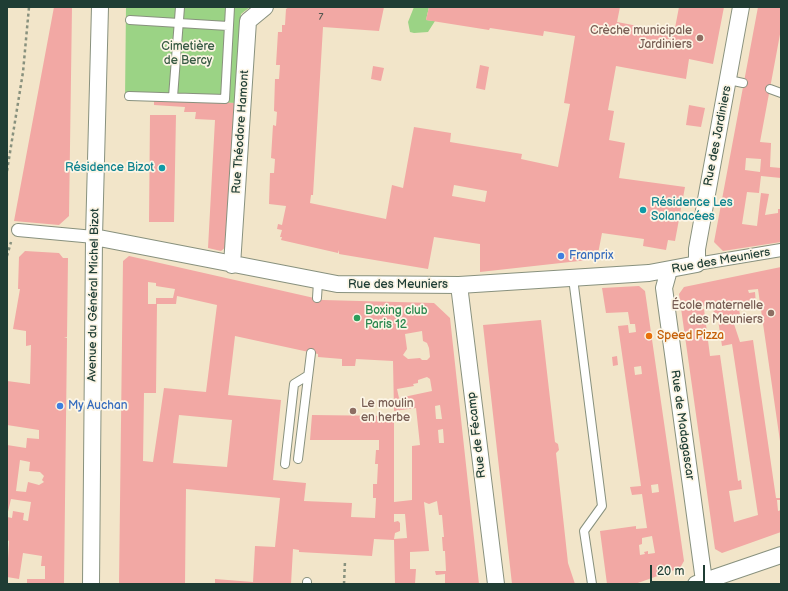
<!DOCTYPE html>
<meta charset="utf-8">
<style>
body{margin:0}
#map{position:relative;width:788px;height:591px;overflow:hidden;background:#f2e5c9;font-family:"Balsamiq Sans",sans-serif}
canvas{display:block}
.frame{position:absolute;inset:0;border:8px solid #1f3d34;pointer-events:none}
.scale{position:absolute;left:650px;top:565px;width:55px;height:18px;box-sizing:border-box;border:2px solid #1f3d34;border-top:0;padding-left:5px;font-size:12px;line-height:14px;white-space:nowrap;color:#1f3d34;-webkit-text-stroke:3px #fcf5e5;paint-order:stroke}
</style>
<div id="map">
<canvas width="788" height="591"></canvas>
<div class="frame"></div>
<div class="scale">20 m</div>
</div>
<script>
const ctx = document.querySelector('canvas').getContext('2d');
ctx.lineJoin = 'round';
function paint(path, color) { ctx.fillStyle = color; ctx.fill(path, 'evenodd'); }
function strokePath(path, color, width, dash) { ctx.strokeStyle = color; ctx.lineWidth = width; ctx.lineCap = dash ? 'butt' : 'round'; ctx.setLineDash(dash || []); ctx.stroke(path); }
function drawText(font, color, halo, rows, align = 'center') {
  ctx.font = font + ' "Balsamiq Sans",sans-serif'; ctx.lineWidth = 3.5; ctx.setLineDash([]); ctx.textBaseline = 'middle'; ctx.strokeStyle = halo; ctx.fillStyle = color; for (const [text, x, y, turn = 0] of rows) {
    ctx.save(); ctx.translate(x, y); ctx.rotate((+turn || 0) * Math.PI / 180); ctx.textAlign = isNaN(turn) ? turn : align; if (halo) ctx.strokeText(text, 0, 0); ctx.fillText(text, 0, 0); ctx.restore();
  }
}
const green = new Path2D(`
 M126 7H250L241 14 235 103 125 99Z
 M414 7H429L426 20 435 21 428 32 414 33 410 32 408 22Z`);
const building = new Path2D(`
 M54 7H72L69 216 59 225 14 221Z
 M289 7H384L379 31 323 27 313 195H311L310 203 386 219 392 185 403 188 414 127 451 133 450 142 522 154 521 159 558 167 570 104 564 103 575 36 544 31 543 36 490 28 489 30 426 20 429 7H620L617 22 664 31 665 26 675 28 679 7H724L713 64 689 59 686 79 616 66 608 110 614 111 609 140 625 143 619 178 685 187 675 241 668 240 666 250 643 246 644 239 602 233 597 259 480 272V244L473 243 434 237 428 269 339 254V250L338 253 281 240 282 237H280L282 230 277 229 278 224 282 225 286 206 269 204 270 173H274L275 159 271 158 273 125 276 126 277 112 274 111 275 79H279L280 65H276L278 32H282V25H285L286 9ZM454 185 487 191 485 202 452 196Z
 M758 7H781V29L760 142 771 143 770 167 781 168V178L761 176 759 193 747 192 742 224 757 226 761 193 769 194 765 215 778 213V209H781V242L723 251 714 242ZM746 158 761 159 760 172 745 170Z
 M480 65 489 67 485 90 476 88Z
 M373 66 384 68 381 81 371 79Z
 M154 100 235 103 227 246 221 251 208 248 215 120 195 119 196 112H184L185 107 154 105Z
 M689 105 705 108 701 127 686 125Z
 M150 115H176L174 222H149Z
 M25 251 59 253 63 258H68L67 337 64 338H67L64 584H27V579H45V566H41L42 556 23 553 19 579 7 577 9 541 7 540V517L12 518 13 511 24 513 23 520 28 521 31 502 11 499 7 516V445L26 448 27 438 39 439V430L7 425V381L30 384 31 345 26 346V331L13 329 20 289H18L19 257ZM20 460 30 462 29 471 40 472 44 476 42 480 44 482 39 485 28 482 26 492 16 491Z
 M129 256 323 300 434 303 450 318 479 584H445V574L436 575 435 571H446L445 551H443L442 537H444L442 515H439L437 501 429 504 424 502 429 551 410 552V569H416L415 584H395L394 540 374 539 372 556 299 552V550L293 549 291 584H215V579L253 582 255 546 275 547 280 498 186 489 185 584H119L123 261ZM148 282 156 283V286L175 289 173 298H156V304H176L177 296 217 305 206 392 164 388 153 462 143 461 144 393H156L157 304H148ZM422 331 423 341 427 343 429 348 430 357 427 360H422L420 358 408 359 403 355 407 349 405 334ZM235 336 318 354V357L342 359V366H355L356 359 393 361 394 411 416 408 420 445 412 446V500L394 502V416L312 415 310 440H379V450H376L375 464H378L377 484H373V498H376L375 518 351 517 352 503 304 501 306 483 273 480 281 400 228 395ZM427 377 430 379 432 391 399 398 397 389 414 386 413 384 418 383V380ZM440 405 442 419H436L435 406ZM179 415 232 420 227 467 173 463ZM443 429 444 443H439L438 430ZM394 514H405L407 538 394 539 395 533 400 531V523L398 521 394 522Z
 M781 267V448L758 289 748 290 749 293 755 292 756 304 742 306V303L738 304 741 320 733 321 740 342 753 340 776 498H781V500H777L778 511 781 510V532L722 553 715 549 679 294 684 287ZM712 305 714 313H717L722 346 732 344 758 515 734 522 729 491 742 489 741 480 738 481 720 355 710 356 704 309 699 310V307Z
 M639 286 645 291 684 561 680 568 635 584H607L600 531 636 526V529L647 528 642 494 632 495 630 487 641 486 618 326 628 325 629 333 636 332 635 324H630L628 312 606 313 602 288ZM641 366 642 374 635 375 634 367ZM658 484 659 492 652 493 651 485ZM652 536 655 553 648 554V551L644 552 645 554 640 555 639 545 642 544V538Z
 M541 320 555 442 558 444 559 450 556 453 568 563 575 584H512L483 325Z
 M617 356 618 365 613 366 612 357Z`);
const path = new Path2D(`
 M7 171 23 72 29 7
 M7 256 11 242
 M344 584 345 561`);
const service = new Path2D(`
 M130 20 228 26
 M729 80 743 83
 M770 89 781 93
 M129 96 225 99 230 7
 M173 97 180 7
 M573 278 602 506 584 531 592 584
 M317 298 318 282
 M298 459 311 353
 M285 464 294 384 307 376
 M307 584V582`);
const pedestrian = new Path2D(`
 M18 230 94 237
 M697 264 781 250`);
const minor = new Path2D(`
 M94 237 337 284 459 285 649 273 697 264V249L741 7
 M232 265 248 21 265 7
 M669 270 664 288 704 581
 M459 285 496 584
 M91 584 94 237 100 7
 M696 584 781 555`);
const markers = [
 [700,38,4,"#8d6e63"],
 [162,168,4,"#0f9aa8"],
 [643,210,4,"#0f9aa8"],
 [561,256,4,"#3f7fe0"],
 [771,313,4,"#8d6e63"],
 [357,318,4,"#2e9e5b"],
 [649,336,4,"#e8710a"],
 [60,406,4,"#3f7fe0"],
 [353,411,4,"#8d6e63"]
];
const numberNames = [
 ["7",321,17]
];
const educationNames = [
 ["Crèche municipale",692,31],
 ["Jardiniers",692,45],
 ["École maternelle",763,306],
 ["des Meuniers",763,320],
 ["Le moulin",361,404,"left"],
 ["en herbe",361,418,"left"]
];
const parkNames = [
 ["Cimetière",188,47],
 ["de Bercy",188,61]
];
const streetNames = [
 ["Rue Théodore Hamont",241,132,-86],
 ["Rue des Jardiniers",718,136,-79],
 ["Rue des Meuniers",721,261,-10],
 ["Rue des Meuniers",398,285],
 ["Avenue du Général Michel Bizot",94,295,-89],
 ["Rue de Madagascar",682,425,82],
 ["Rue de Fécamp",477,435,-97]
];
const cultureNames = [
 ["Résidence Bizot",154,168],
 ["Résidence Les",651,203,"left"],
 ["Solanacées",651,217,"left"]
];
const shopNames = [
 ["Franprix",569,256],
 ["My Auchan",68,406]
];
const leisureNames = [
 ["Boxing club",365,311],
 ["Paris 12",365,325]
];
const foodNames = [
 ["Speed Pizza",657,336]
];
paint(green, '#9bd385');
paint(building, '#f2a8a4');
strokePath(service, '#88917e', 10);
strokePath(pedestrian, '#88917e', 14);
strokePath(minor, '#88917e', 18);
strokePath(path, '#88917e', 2.5, [3, 3]);
strokePath(service, '#fff', 8);
strokePath(pedestrian, '#fff', 12);
strokePath(minor, '#fff', 16);
for (const [x, y, r, color] of markers) { const dot = new Path2D(); dot.arc(x, y, r, 0, 2 * Math.PI); ctx.fillStyle = color; ctx.fill(dot); strokePath(dot, '#fcf5e5', 1.5); }
drawText('10px', '#545850', null, numberNames);
drawText('12px', '#785e54', '#fcf5e5', educationNames, 'right');
drawText('12px', '#385b44', '#fcf5e5', parkNames);
drawText('12px', '#1f3d34', '#fcf5e5', streetNames);
drawText('12px', '#0d838f', '#fcf5e5', cultureNames, 'right');
drawText('12px', '#366cbe', '#fcf5e5', shopNames, 'left');
drawText('12px', '#27864d', '#fcf5e5', leisureNames, 'left');
drawText('12px', '#c56008', '#fcf5e5', foodNames, 'left');
</script>
